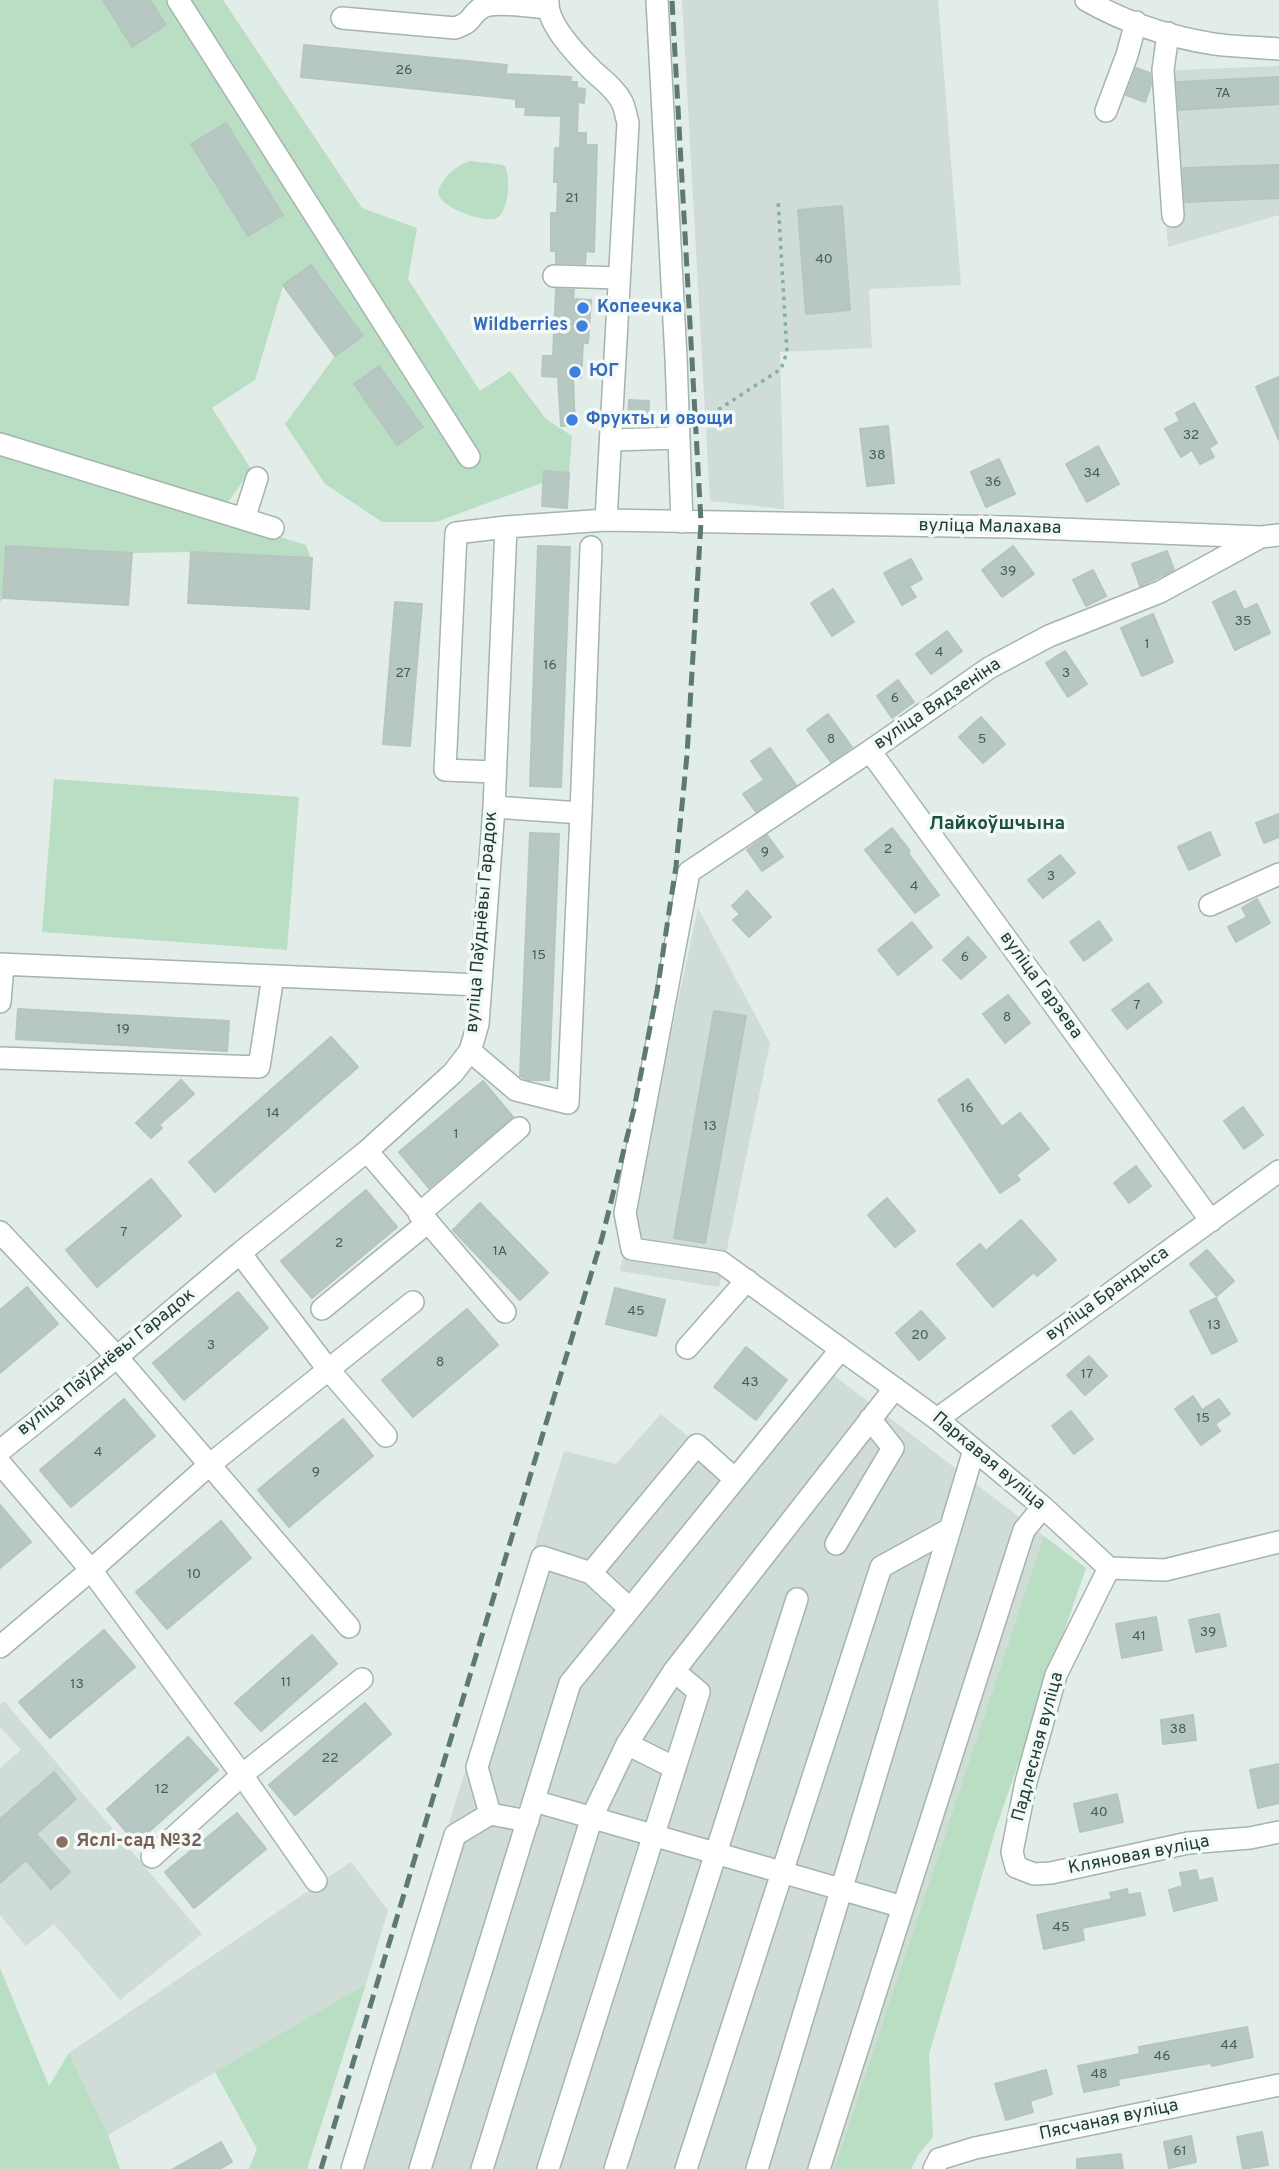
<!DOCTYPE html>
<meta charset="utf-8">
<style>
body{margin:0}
canvas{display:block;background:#e2ece8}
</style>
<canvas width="1279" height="2169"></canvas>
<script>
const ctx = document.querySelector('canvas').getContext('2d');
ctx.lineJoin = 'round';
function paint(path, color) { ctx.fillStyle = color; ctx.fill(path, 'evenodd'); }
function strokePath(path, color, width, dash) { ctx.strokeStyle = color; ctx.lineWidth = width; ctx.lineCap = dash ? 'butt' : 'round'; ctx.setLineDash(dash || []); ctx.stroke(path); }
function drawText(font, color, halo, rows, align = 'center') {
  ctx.font = font + ' Overpass,sans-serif'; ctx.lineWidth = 7; ctx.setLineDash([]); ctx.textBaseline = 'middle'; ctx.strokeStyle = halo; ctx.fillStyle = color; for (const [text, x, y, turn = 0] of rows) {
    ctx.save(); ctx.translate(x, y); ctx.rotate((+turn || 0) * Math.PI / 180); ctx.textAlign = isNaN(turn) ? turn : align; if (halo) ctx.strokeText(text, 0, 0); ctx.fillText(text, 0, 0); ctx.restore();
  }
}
const built = new Path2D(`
 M682 0H938L961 285 869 289 872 348 780 352 784 509 710 501Z
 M1279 66V215L1168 247 1155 71Z
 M698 908 770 1043 719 1287 620 1271Z
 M815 1361 1044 1536 834 2169H342L564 1451 616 1464 661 1414 728 1469Z
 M4 1701 202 1934 120 2000 54 1924 26 1946 0 1915V1768L21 1750 0 1727V1704Z
 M351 1862 388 1910 366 1984 108 2135 69 2053Z`);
const green = new Path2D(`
 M0 0H223L362 208 417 228 408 279 480 391 510 371 546 419 572 436 569 473 436 522H382L325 484 285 424 335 356 283 286 255 380 212 408 251 469 227 504 0 436Z
 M470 161 498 164 505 166C509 176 509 188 507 199 505 205 503 215 497 218 486 224 442 208 439 195 437 190 441 184 444 180 451 170 459 165 470 161Z
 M0 450 306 545 311 558 191 552 132 553 7 546 3 598 0 602Z
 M54 779 299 797 287 950 42 932Z
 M1044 1536 1086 1568 996 1828 929 2054 933 2137 919 2154 911 2169H834Z
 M0 1968 49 2086 69 2053 108 2135 120 2169H0Z
 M366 1984 307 2169H249L257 2149 215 2072Z`);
const building = new Path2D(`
 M103 0H150L166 25 132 47Z
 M304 45 507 65 506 74 571 77V82H577V88L585 89 584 103 578 102 577 133H586V145H597L594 252 586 251 585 264 556 263V251H551V213H557L558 182H554L555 148H560L561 116 525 115 526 107H516V99L301 77Z
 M1136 68 1150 73 1151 85 1145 102 1126 95Z
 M1279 77V104L1179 110 1177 82Z
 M226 123 283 215 248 236 191 144Z
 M1279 165V198L1185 202 1183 168Z
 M842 206 850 310 806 314 798 210Z
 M311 265 363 336 335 356 283 285Z
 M556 289 574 290 573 299 591 300 588 343H583L581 378H573L575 425 561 426 558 377 542 376 543 356H553Z
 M379 366 423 427 397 445 354 384Z
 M1279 377V440L1256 387Z
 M629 400 649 401 648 419 628 418Z
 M1194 403 1217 443 1209 448 1214 457 1200 464 1192 450 1181 457 1165 429 1180 421 1176 413Z
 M888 426 894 483 867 486 860 429Z
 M1098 446 1119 484 1087 502 1066 464Z
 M999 459 1015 494 986 507 971 472Z
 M544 471 569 473 567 508 542 506Z
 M6 546 132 553 128 605 3 598Z
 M538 546 570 547 561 787 530 786Z
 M1013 546 1034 574 1002 597 982 570Z
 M1167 551 1174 570 1140 586 1132 564Z
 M191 552 312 558 309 609 188 603Z
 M911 559 922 579 909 586 916 597 902 605 884 573Z
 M1093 570 1106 596 1086 606 1073 580Z
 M833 589 854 622 832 636 811 603Z
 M1235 591 1244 610 1257 604 1270 633 1235 650 1213 602Z
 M395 602 422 604 410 746 383 744Z
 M1153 614 1173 662 1142 676 1121 628Z
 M947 631 962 651 931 674 916 654Z
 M1065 651 1087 684 1068 697 1046 663Z
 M898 680 914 702 892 718 877 696Z
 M828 714 852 747 831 762 807 730Z
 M981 717 1005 744 983 763 959 737Z
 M770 748 796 785 756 812 743 794 764 780 751 761Z
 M1279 814V837L1264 843 1256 823Z
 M892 828 910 851 908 853 939 895 915 913 865 850Z
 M1210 832 1220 855 1189 870 1178 847Z
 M530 833 559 834 549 1080H528L520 1076Z
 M767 835 783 857 762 871 747 850Z
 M1060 855 1075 873 1043 898 1028 880Z
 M747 891 771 917 749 937 733 920 740 914 732 906Z
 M1257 899 1270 923 1236 942 1228 927 1247 917 1242 908Z
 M1099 921 1112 940 1084 961 1070 942Z
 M912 922 932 947 898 975 878 950Z
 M968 937 986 957 961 979 943 960Z
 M1148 983 1162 1002 1127 1029 1112 1010Z
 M1008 995 1030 1023 1005 1043 983 1014Z
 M18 1009 229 1021 227 1051 16 1039Z
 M714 1011 746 1016 705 1243 674 1238Z
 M331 1037 358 1067 215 1192 189 1162Z
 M968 1079 1002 1127 1020 1113 1049 1149 1016 1175 1020 1180 1000 1193 938 1100Z
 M181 1080 194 1094 159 1125 162 1128 151 1138 136 1123Z
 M483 1081 513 1117 429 1188 399 1152Z
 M1243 1107 1263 1135 1244 1149 1224 1121Z
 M1136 1166 1151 1186 1129 1203 1114 1183Z
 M151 1179 181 1216 97 1287 66 1250Z
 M366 1190 397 1227 312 1298 281 1261Z
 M887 1198 915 1231 895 1247 868 1215Z
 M480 1203 548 1273 520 1300 453 1230Z
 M1021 1220 1056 1260 1037 1276 1034 1272 993 1307 957 1264 980 1244 986 1251Z
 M1207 1250 1234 1281 1217 1296 1190 1264Z
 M27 1287 58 1324 0 1373V1310Z
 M615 1288 665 1300 656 1336 606 1324Z
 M238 1292 268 1328 184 1400 153 1363Z
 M1216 1298 1237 1341 1212 1354 1190 1311Z
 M467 1309 498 1345 413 1417 382 1380Z
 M921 1311 945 1338 919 1360 896 1333Z
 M746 1347 787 1380 756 1420 714 1387Z
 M1089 1356 1107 1376 1085 1395 1067 1375Z
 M1193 1396 1202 1410 1219 1399 1230 1414 1215 1424 1220 1431 1201 1445 1175 1409Z
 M124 1399 155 1436 71 1507 40 1470Z
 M1071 1411 1093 1439 1074 1454 1052 1426Z
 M343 1419 373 1456 289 1527 258 1490Z
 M0 1505 31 1542 0 1568Z
 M221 1521 251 1558 167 1629 136 1592Z
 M1219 1614 1226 1646 1196 1652 1189 1620Z
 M1156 1617 1162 1650 1122 1658 1116 1624Z
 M104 1630 135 1667 50 1738 19 1702Z
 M312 1635 337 1664 261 1731 235 1703Z
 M365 1703 391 1734 295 1815 269 1785Z
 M1193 1715 1196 1740 1163 1744 1161 1720Z
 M188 1737 218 1770 136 1843 107 1809Z
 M1279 1764V1803L1258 1808 1250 1770Z
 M54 1772 76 1799 36 1834 70 1872 51 1889 26 1860 0 1883V1819Z
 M1117 1794 1123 1822 1080 1832 1074 1804Z
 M237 1813 266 1849 194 1908 165 1872Z
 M1196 1870 1199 1881 1212 1878 1217 1900 1174 1911 1169 1890 1183 1886 1180 1873Z
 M1127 1889 1128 1895 1140 1893 1145 1915 1082 1928 1084 1940 1044 1949 1037 1915 1112 1899 1110 1893Z
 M1247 2027 1253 2057 1212 2066 1211 2063 1118 2079 1119 2085 1084 2092 1078 2066 1140 2054 1139 2047Z
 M1046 2070 1052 2094 1030 2101 1033 2112 1006 2120 995 2084Z
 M1262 2132 1268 2165 1243 2169 1237 2137Z
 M1191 2136 1196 2162 1169 2168 1164 2142Z
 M221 2142 232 2162 220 2169H173Z
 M1121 2154 1123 2169H1077V2159Z`);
const path = new Path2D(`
 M695 419 710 415 781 369 787 352 778 200`);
const minor = new Path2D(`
 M178 0 469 457
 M548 0C546 23 576 54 591 69 601 79 615 88 622 102 625 108 626 116 628 123L606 520
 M657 0 676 358 682 522
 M1086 0C1124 22 1170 37 1214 44 1235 47 1257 47 1279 49
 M342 18 455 28C474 22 469 16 481 8 494 0 531 7 547 8
 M1168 33 1163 70 1173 216
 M1106 111 1127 55 1136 22
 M554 276 619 278
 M611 440 679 438
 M0 444 273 528
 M244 519 257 478
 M1259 538 1160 592 1049 636 989 668 870 751 689 872 625 1213 632 1249 721 1262 937 1419 1043 1507 1109 1568 1165 1570 1279 1542
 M870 751 1211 1221
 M494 772 445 770 456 533 506 527
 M494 807 581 813 591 547
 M1210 905 1279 874
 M0 964 480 985
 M0 1002 3 965
 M470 1051 516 1090 568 1103 581 813
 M0 1058 259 1067 273 976
 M367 1151 505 1312
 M419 1214 519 1128
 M0 1232 117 1357 349 1627
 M240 1253 327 1368 386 1436
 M322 1309 427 1223
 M687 1348 747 1280
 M937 1419 1279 1171
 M0 1451 117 1357 240 1253 367 1151 453 1073 470 1051 478 1024 494 807 506 527 606 520 1010 527 1261 537 1279 535
 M0 1463 91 1570 242 1775 316 1881
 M836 1544 893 1448 870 1419
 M1109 1568 1056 1675 1026 1782 1012 1852 1016 1867 1034 1874 1051 1873 1188 1843 1250 1838 1279 1832
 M591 1573 697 1445 735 1479
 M0 1647 91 1570 208 1466 413 1302
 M627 1744 675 1768
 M534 1801 903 1907
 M490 1814 477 1767 542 1557 591 1573 630 1609
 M152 1857 242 1775 362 1679
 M352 2169 455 1835 490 1814 528 1821
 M420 2169 570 1683 841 1349
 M482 2169 592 1817 627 1744 674 1671 895 1388
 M548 2169 699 1692 674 1671
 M615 2169 797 1599
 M686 2169 881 1567 950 1529
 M757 2169 974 1450
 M819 2169 1024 1530 1043 1507
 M934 2169 939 2159 975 2148 1279 2085`);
const rail = new Path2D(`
 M321 2169 602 1238 634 1109 657 992 676 866 687 755 701 522 672 0`);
const markers = [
 [583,308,7,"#3f7fe0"],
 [582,326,7,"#3f7fe0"],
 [575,372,7,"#3f7fe0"],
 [572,420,7,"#3f7fe0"],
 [62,1842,7,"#8d6e63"]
];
const numberNames = [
 ["26",404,71],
 ["7А",1223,94],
 ["21",572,199],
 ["40",824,260],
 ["32",1191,436],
 ["38",877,456],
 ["34",1092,474],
 ["36",993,483],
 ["39",1008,572],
 ["35",1243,622],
 ["1",1147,645],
 ["4",939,653],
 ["16",550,666],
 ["27",403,674],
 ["3",1066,674],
 ["6",895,699],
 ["8",831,740],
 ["5",982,740],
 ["2",888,850],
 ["9",765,853],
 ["3",1051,877],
 ["4",914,887],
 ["15",539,956],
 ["6",965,958],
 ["7",1137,1006],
 ["8",1007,1018],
 ["19",123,1030],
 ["16",967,1109],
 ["14",273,1114],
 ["13",710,1127],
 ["1",456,1135],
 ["7",124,1233],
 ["2",339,1244],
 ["1А",500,1252],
 ["45",636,1312],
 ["13",1214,1326],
 ["20",920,1336],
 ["3",211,1346],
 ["8",440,1363],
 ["17",1087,1375],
 ["43",750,1383],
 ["15",1203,1419],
 ["4",98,1453],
 ["9",316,1473],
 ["10",194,1575],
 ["39",1208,1633],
 ["41",1139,1637],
 ["11",286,1683],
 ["13",77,1685],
 ["38",1178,1730],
 ["22",330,1759],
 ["12",162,1790],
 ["40",1099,1813],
 ["45",1061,1928],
 ["44",1229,2046],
 ["46",1162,2057],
 ["48",1099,2075],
 ["61",1180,2152]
];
const shopNames = [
 ["Копеечка",597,308],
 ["Wildberries",568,326,"right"],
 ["ЮГ",589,372],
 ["Фрукты и овощи",586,420]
];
const streetNames = [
 ["вуліца Малахава",990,528,1],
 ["вуліца Вядзеніна",938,705,-34],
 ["вуліца Паўднёвы Гарадок",483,922,-85],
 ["вуліца Гарэева",1040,986,54],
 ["вуліца Брандыса",1108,1295,-36],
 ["вуліца Паўднёвы Гарадок",107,1363,-39],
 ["Паркавая вуліца",988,1462,40],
 ["Падлесная вуліца",1039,1747,-75],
 ["Кляновая вуліца",1139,1856,-11],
 ["Пясчаная вуліца",1109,2121,-12]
];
const educationNames = [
 ["Яслі-сад №32",76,1842]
];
const neighbourhoodNames = [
 ["Лайкоўшчына",997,825]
];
paint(built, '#d0dcd7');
paint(green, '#badec4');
paint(building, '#b7c7c1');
strokePath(building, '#b4c6bf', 2);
strokePath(minor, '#a4b4af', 24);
strokePath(path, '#81b1a2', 3.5, [3.5, 5]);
strokePath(minor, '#fff', 21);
strokePath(rail, '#5c7972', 5, [14, 7]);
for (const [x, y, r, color] of markers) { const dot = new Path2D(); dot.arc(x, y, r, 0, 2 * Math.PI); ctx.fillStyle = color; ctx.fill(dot); strokePath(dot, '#f2f9f6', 2.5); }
drawText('14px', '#466059', null, numberNames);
drawText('bold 18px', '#366cbe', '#f2f9f6', shopNames, 'left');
drawText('18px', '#213e36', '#f2f9f6', streetNames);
drawText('bold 18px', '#785e54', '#f2f9f6', educationNames, 'left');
drawText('bold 19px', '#1d5044', '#f2f9f6', neighbourhoodNames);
</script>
